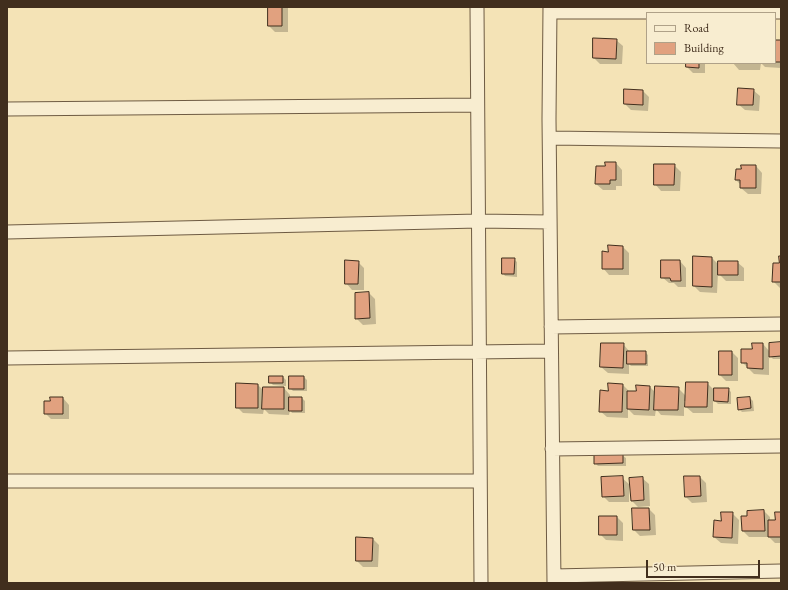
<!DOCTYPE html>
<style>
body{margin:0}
#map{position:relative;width:788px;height:590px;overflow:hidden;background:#f4e3b6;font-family:"EB Garamond",serif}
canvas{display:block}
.frame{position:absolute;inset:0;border:8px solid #412e1d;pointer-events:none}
.legend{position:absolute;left:646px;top:12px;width:130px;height:52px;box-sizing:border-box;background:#f8edd0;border:1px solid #afa188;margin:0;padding:5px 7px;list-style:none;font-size:12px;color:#412e1d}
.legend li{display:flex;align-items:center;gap:8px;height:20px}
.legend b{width:20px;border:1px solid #afa188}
.scale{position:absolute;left:646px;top:560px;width:114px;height:18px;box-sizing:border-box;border:2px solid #412e1d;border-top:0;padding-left:5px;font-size:12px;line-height:14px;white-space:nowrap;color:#412e1d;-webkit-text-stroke:3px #f8edd0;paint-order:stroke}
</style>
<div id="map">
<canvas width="788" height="590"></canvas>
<div class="frame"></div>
<ul class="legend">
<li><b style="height:5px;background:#f8edd0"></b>Road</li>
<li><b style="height:11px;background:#e1a17f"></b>Building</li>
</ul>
<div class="scale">50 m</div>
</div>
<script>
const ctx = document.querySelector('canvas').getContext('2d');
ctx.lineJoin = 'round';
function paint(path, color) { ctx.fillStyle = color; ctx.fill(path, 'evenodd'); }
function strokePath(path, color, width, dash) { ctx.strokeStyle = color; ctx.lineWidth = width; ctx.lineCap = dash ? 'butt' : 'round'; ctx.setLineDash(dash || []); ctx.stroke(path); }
const shadow = new Path2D(`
 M269 7H287L288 8V32H275L269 26Z
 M7 12 8 13V23H7Z
 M616 40 623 46 622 64H600L594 58Z
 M775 41H781V68L765 67 761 63H775Z
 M687 63H705V73H693L687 67Z
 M733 63H761L760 70H739Z
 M753 90 760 96 759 111 745 110 738 104Z
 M643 91 649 97 648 111 631 110 625 104Z
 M606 163H616L622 170V186H616V190H603L596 184 605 167Z
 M674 165 681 172 680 191H661L655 184Z
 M756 166 762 173 761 194H748L741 188V185L736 180Z
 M623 247 629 253V275H609L603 268Z
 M781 257V288H780L773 281Z
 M712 258 719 265 737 262 744 268V281H726L718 273 717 293 700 292 694 286Z
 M514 259 517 262V277L505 276 503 273Z
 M680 261 686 268V287H678L674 283H669L662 277Z
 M358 262 364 268V290H352L346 283Z
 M369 293 375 299 376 324 363 325 356 318Z
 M781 343V359H773L769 355V375L754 374 742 362 753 350V344H763L770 352Z
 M623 344 630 352H645L648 355V366H631L629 364V374L608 373 601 367Z
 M720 352H732L738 358V381H726L720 375Z
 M283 377 286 380V386L273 385 270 382Z
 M304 377 307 380V391H293L290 388Z
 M707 383 715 391 728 389 731 392V404H718L713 399V413H693L686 407V401H684V416L661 415 656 409 655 416 634 415 628 409V418L607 417 600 411 609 392 623 385 629 391 637 392 650 387 656 393 678 388 686 396Z
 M258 385 263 390 284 388 290 395V398H302L305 401V413H292L290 410 289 415 269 414 264 409 263 414 243 413 237 407Z
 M51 398H63L69 405V419H51L45 413 51 402Z
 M750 398 753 401 754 411 742 412 739 409Z
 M623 456 626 458V466H598L595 463Z
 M700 477 706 483 707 502 692 503 686 497Z
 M622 478 629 484V502H609L603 496Z
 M642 478 649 484 650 506 638 507 632 501Z
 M634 509H649L655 515 656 535 640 536 634 530Z
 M764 511 770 517V521H776L781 513V543H775L769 537H749L743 531Z
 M732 513 739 520 738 544 721 543 714 537 722 522Z
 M617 517 623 523V541L606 540 600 534Z
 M373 539 379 545 378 567H363L357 561Z`);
const building = new Path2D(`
 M268 7H282V26H268Z
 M593 38 617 39 616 59 593 58Z
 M775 40H781V62H775Z
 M686 63H699V68L686 67Z
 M738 88 754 89 753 105H737Z
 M624 89 643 90V105L624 104Z
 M605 162H616V180H610V184H595L596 166H605Z
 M654 164H675L674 185H654Z
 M741 165H756V188H740V180H735L736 169H741Z
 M608 245 623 246V269H602V251L608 252Z
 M693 256 712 257V287L693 286Z
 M779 256H781V282H772L773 263H779Z
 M502 258H515L514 274H502Z
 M345 260 359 261 358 284H345Z
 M661 260H680L681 281H671L670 278H661Z
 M718 261H738V275H718Z
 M369 292 370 318 355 319V293Z
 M781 342V356L769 357V343Z
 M601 343H624L623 368 600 367Z
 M752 343H763V369L747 368V363H741V349H752Z
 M627 351H646V364H627Z
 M719 351H732V375H719Z
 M269 376H283V383H269Z
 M289 376H304V389H289Z
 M686 382H708L707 407H685Z
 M236 383 258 384V408H236Z
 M608 383 623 384 622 412H599L600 390 608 391Z
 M636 385 650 386 649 410 627 409V391H636Z
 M655 386 679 387 678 410H654Z
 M263 387H284V409H262Z
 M714 388H729L728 402 714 401Z
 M50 397H63V414H44V401H50Z
 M289 397H302V411H289Z
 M750 397 751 408 738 410 737 398Z
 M623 454V463L594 464V455Z
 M623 476 624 496 602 497 601 477Z
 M684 476H700L701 496 685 497Z
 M643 477 644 500 631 501 629 478Z
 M632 508H649L650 530H633Z
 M764 510 765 531H742L741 516H747V511Z
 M721 512H733L732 538 713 537 714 520 721 521Z
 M775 512H781V537H768V520H775Z
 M599 516H617V535H599Z
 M356 537 373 538 372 561H356Z`);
const street = new Path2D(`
 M477 7 481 583
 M550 7 549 119 554 583
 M550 12H781
 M7 109 477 105
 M550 138 781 141
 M7 232 478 221 550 222
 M551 327 781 324
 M7 358 551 351
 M552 449 781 446
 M7 481H480
 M554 576 781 571`);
paint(shadow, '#0003');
paint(building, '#e1a17f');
strokePath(building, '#412e1d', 1);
strokePath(street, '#6e5b43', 15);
strokePath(street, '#f8edd0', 13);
</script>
